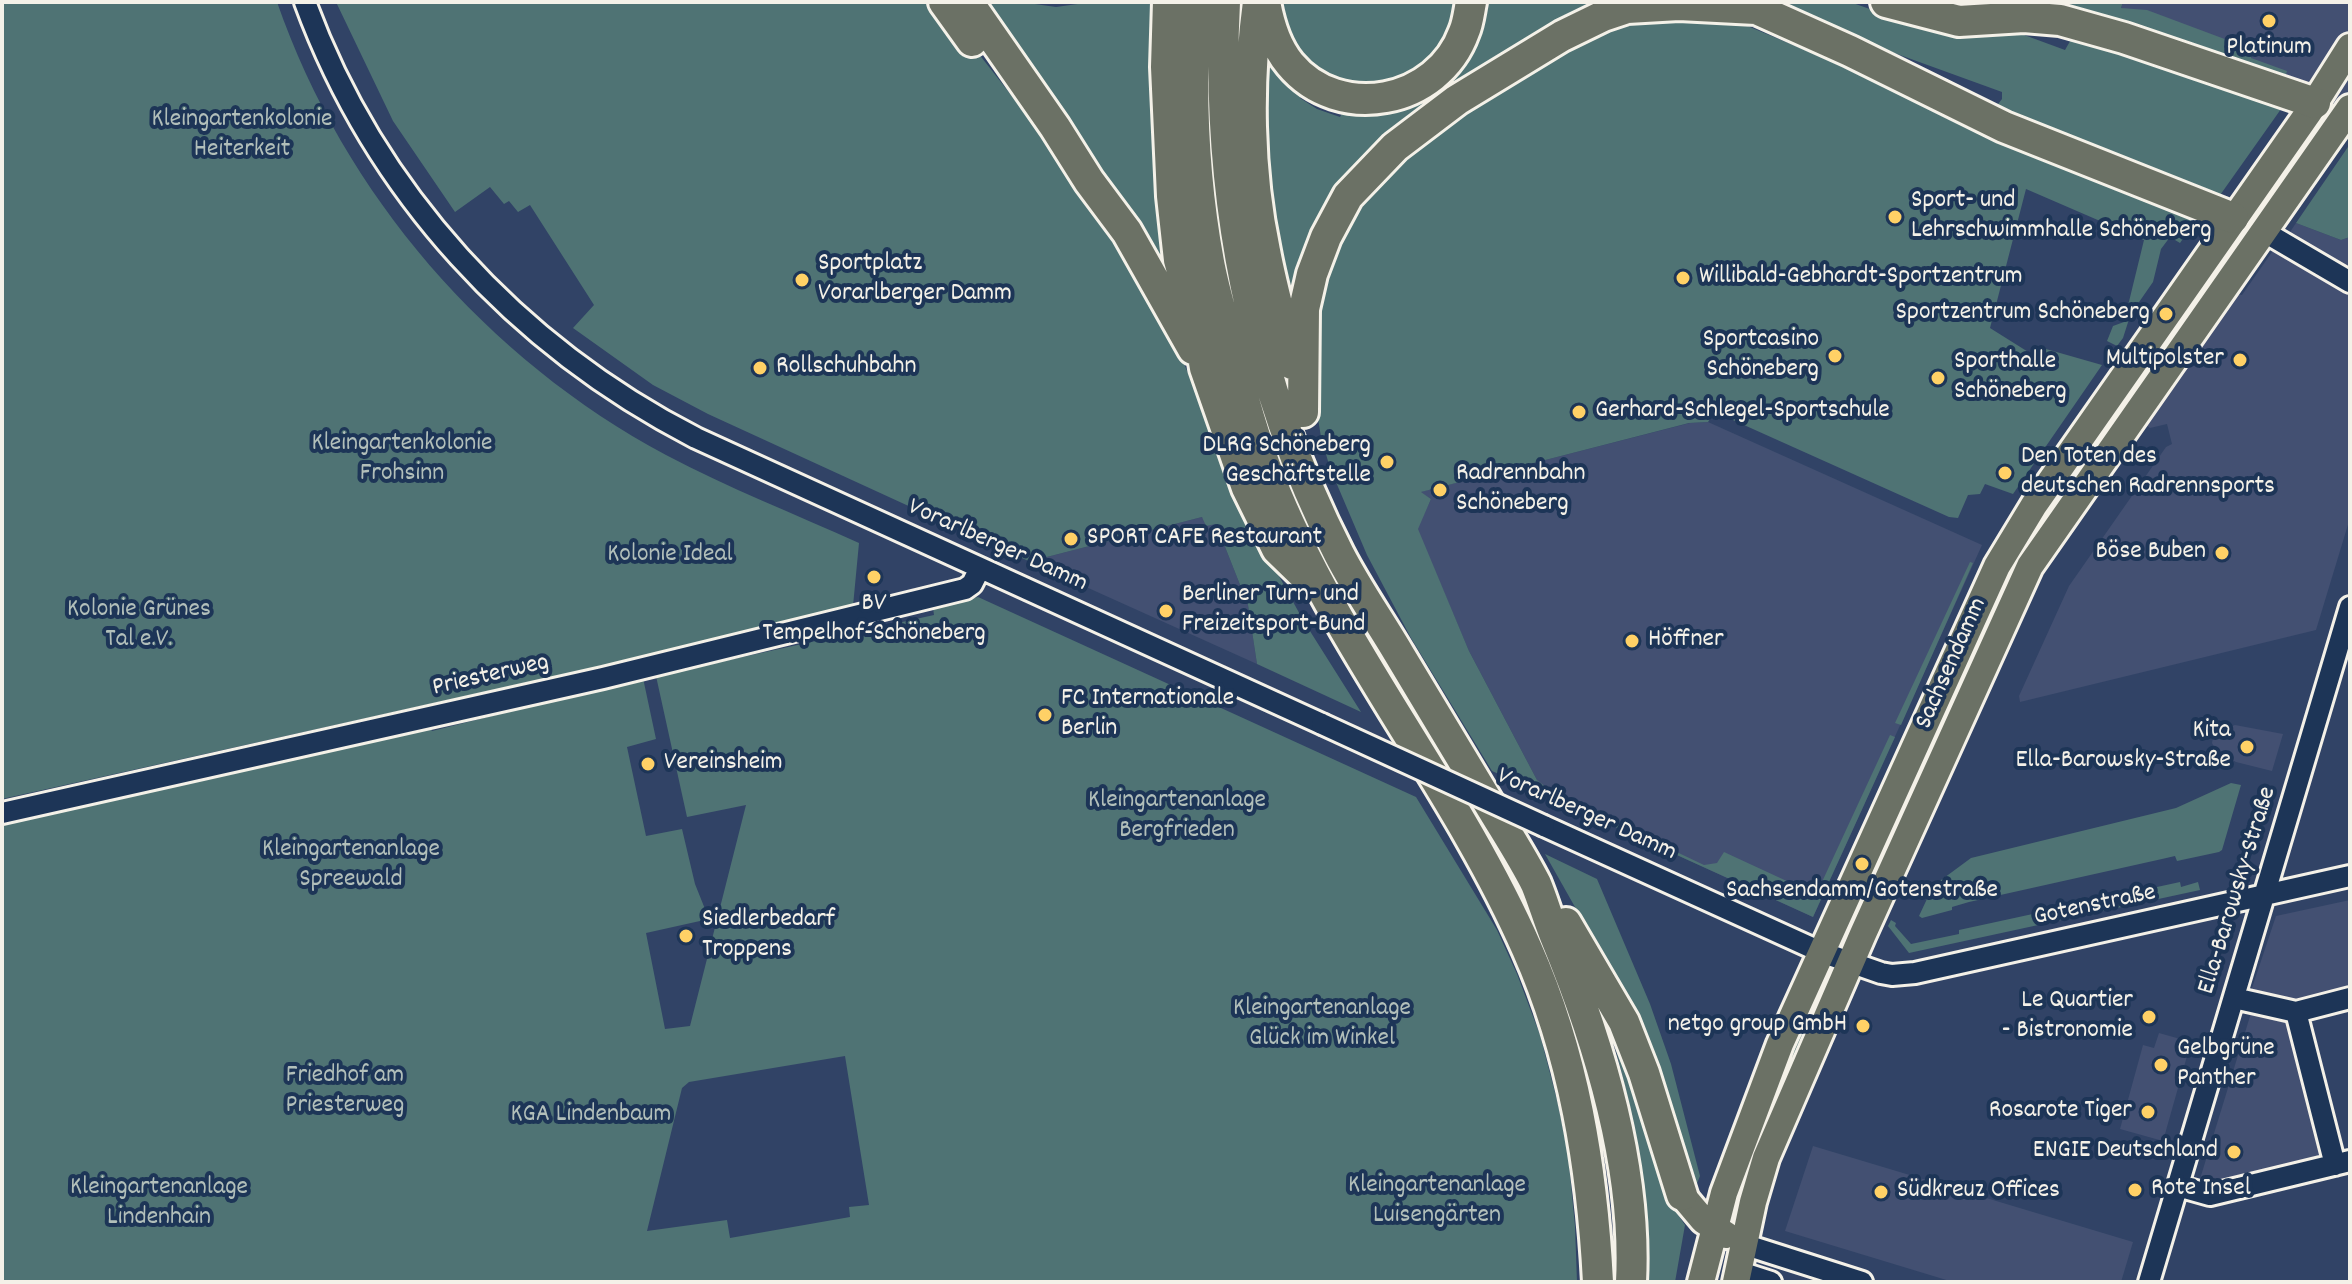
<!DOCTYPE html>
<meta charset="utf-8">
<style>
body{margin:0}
#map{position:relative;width:2352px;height:1284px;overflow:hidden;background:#314366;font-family:Dekko,sans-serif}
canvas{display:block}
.frame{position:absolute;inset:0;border:4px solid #f4f1e8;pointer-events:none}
</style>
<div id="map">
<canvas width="2352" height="1284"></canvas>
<div class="frame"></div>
</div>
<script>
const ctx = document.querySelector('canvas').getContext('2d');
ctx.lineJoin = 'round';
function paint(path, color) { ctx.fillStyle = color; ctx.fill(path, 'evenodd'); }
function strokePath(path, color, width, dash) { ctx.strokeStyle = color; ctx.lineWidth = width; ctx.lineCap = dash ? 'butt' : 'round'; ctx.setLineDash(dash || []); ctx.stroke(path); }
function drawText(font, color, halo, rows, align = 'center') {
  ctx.font = font + ' Dekko,sans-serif'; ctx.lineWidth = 8; ctx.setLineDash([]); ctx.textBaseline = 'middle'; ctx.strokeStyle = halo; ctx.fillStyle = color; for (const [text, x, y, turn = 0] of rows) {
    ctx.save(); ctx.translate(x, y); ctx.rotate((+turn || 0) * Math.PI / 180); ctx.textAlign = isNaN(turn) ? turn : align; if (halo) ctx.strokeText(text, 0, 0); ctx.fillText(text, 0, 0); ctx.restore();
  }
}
const built = new Path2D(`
 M2123 2H2350V129L2286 102 2251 58 2254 50 2121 8Z
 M2296 223 2341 240 2350 237V518L2316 630 2020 702 2019 696 2069 586 2166 447 2172 444 2167 424 2150 428 2142 422 2232 294 2242 295 2272 252 2278 250Z
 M1708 422 1982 545 1813 917 1552 798 1537 780 1469 651 1417 529 1431 499 1420 492 1690 423Z
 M1202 517 1216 524 1248 605 1257 664 1035 564 1039 559Z
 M2235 725 2283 734 2272 771 2236 762 2216 751 2212 743 2213 738 2222 730Z
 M2350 900V989L2295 1004 2251 991 2276 916Z
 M2251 1013 2294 1025 2325 1161 2219 1187 2200 1179Z
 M2159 1033 2191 1042 2163 1141 2120 1129 2143 1045 2154 1048Z
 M1813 1146 2133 1242 2121 1282H1953L1785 1231Z`);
const green = new Path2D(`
 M2 2H277C344 195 487 359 666 455 728 488 795 514 859 543L853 606 601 666 2 799Z
 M336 2H938L1085 189 1178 350 1268 556 1303 620 1361 712 1257 664 1248 605 1216 524 1206 526 1202 517 1039 559 1035 564 708 414 653 385 573 328 594 305 530 205 518 212 509 201 504 204 490 187 455 212 393 121Z
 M980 2H1021L1056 7 1092 2H1158L1182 312Z
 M1271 2H1464L1448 51 1382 93 1312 76Z
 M1484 2H1625L1389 146 1294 313 1266 210 1264 49 1302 94 1300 98 1317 109 1340 117 1343 111C1384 117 1438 108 1461 68 1471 48 1476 23 1484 2Z
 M1776 2H1850L1912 24 2016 32 2065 50 2073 36 2286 102 2218 198 1994 109 2002 99V92L1853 38Z
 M2023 2H2123L2121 8 2147 10 2254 50 2251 58 2287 71 2284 81 2098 23Z
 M1625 14 1738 22 1817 55 1949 116 2199 216 2180 243 2170 237 2161 249 2153 282 2137 305 2134 303 2128 310 2131 313 2123 338 2117 346 2107 341 2113 326 2124 322 2144 240 2026 189 1990 328 2033 355 2039 347 2102 365 2013 494 1985 484 1980 494 1968 495 1958 518 1949 517 1715 412 1708 422 1689 423 1421 492 1431 499 1418 529 1469 651 1537 780 1557 796 1577 806 1578 810 1492 771 1411 638 1367 555 1330 468 1321 437 1313 388 1311 341 1329 246 1403 148Z
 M2350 144V237L2341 240 2296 223Z
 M2227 247 2237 249 2154 368 2146 363Z
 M2100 429 2104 432 2099 446 2048 518 2045 519 2042 517Z
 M1970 562 1973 563 1901 725 1895 723Z
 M978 597 1416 797 1497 930 1517 974 1540 1035 1558 1104 1568 1154 1575 1226 1577 1282H2V821L430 726 432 731 643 678 656 739 627 747 646 836 682 829 695 884 709 919 646 933 665 1029 690 1026 746 805 687 817 656 676 934 615 933 608ZM845 1056 869 1205 849 1207 850 1217 730 1238 727 1220 647 1231 682 1088 689 1082Z
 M1945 702 1953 705 1853 929 1845 925Z
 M1890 735 1895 737 1813 917 1600 820 1603 817 1704 865 1717 863 1724 852 1791 883 1790 886 1815 897Z
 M2231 783 2241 785 2222 850 2219 852 2177 861 2175 856 2162 859 1969 902 1952 907V910L1922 918 1919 916 1933 886 1971 858 2176 808Z
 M1545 854 1597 879 1650 1004 1671 1064 1700 1176 1694 1191 1601 953Z
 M2180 882 2181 887 2198 882 2200 890 1909 953 1888 926 1891 920 1896 923 1895 926 1911 944 1959 934V930Z
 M1815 986 1827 991 1795 1060 1790 1058Z
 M1607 1018 1646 1107 1676 1212 1685 1225 1675 1282H1648C1649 1191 1632 1105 1607 1018Z`);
const minor = new Path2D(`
 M305 2C375 193 517 346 696 438L1322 724
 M2263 231 2350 282
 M2 813 603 678 965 589 972 584 980 568
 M1544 826 1821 952 1881 973 1892 975 1915 973 2350 876
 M2234 998 2296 1012 2350 998
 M2296 1012 2335 1165
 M2178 1186 2210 1195 2350 1161
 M1743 1244 1862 1282
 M1737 1271 1771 1282
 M2149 1282 2350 607`);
const major = new Path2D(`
 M1682 1195 1703 1220 1726 1235
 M1701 1282 1724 1193 1780 1044 1997 566 2034 505 2309 112 2350 47
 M1736 1282 1753 1202 1766 1158 1863 934 2030 566 2350 108`);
const highway = new Path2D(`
 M944 2 972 41
 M968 2 1055 127 1089 181 1127 232 1193 349
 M1168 2 1166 67 1172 196 1179 260 1199 333 1205 368 1247 488 1277 549 1311 582
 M1196 2C1190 89 1193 176 1209 262 1214 289 1222 315 1229 342 1240 388 1253 435 1270 479 1336 646 1455 785 1527 949 1574 1055 1592 1167 1598 1282
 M1225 2C1215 192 1252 384 1339 554 1357 589 1379 620 1399 654 1430 705 1460 756 1491 807 1506 832 1523 858 1536 884 1543 901 1548 919 1555 936 1598 1040 1637 1168 1631 1282
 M1258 2C1247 83 1248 171 1265 251 1272 289 1283 326 1292 364
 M1265 2C1269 24 1275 46 1290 64 1339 123 1438 104 1464 32 1468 23 1469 12 1471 2
 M1741 2 1850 51 2004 127 2233 218
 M1886 2 1959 21 2024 17 2060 20 2124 38 2315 103
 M1303 412 1304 309 1312 274 1326 237 1348 196 1395 147 1457 100 1562 36 1603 16 1627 8 1679 5 1756 9
 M1566 923 1624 1022 1644 1073 1682 1195`);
const minorBridge = new Path2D(`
 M1322 724 1544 826`);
const markers = [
 [2269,21,8,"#ffd166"],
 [1895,217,8,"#ffd166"],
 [1683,278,8,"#ffd166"],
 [802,280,8,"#ffd166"],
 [2166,314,8,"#ffd166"],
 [1835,356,8,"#ffd166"],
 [2240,360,8,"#ffd166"],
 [760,368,8,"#ffd166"],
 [1938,378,8,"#ffd166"],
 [1579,412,8,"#ffd166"],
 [1387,462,8,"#ffd166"],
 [2005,473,8,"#ffd166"],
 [1440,490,8,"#ffd166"],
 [1071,539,8,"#ffd166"],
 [2222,553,8,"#ffd166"],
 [874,577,8,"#ffd166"],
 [1166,611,8,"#ffd166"],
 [1632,641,8,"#ffd166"],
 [1045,715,8,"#ffd166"],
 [2247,747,8,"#ffd166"],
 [648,764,8,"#ffd166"],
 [1862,864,8,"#ffd166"],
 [686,936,8,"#ffd166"],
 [2149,1017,8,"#ffd166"],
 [1863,1026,8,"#ffd166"],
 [2161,1065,8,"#ffd166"],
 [2148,1112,8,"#ffd166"],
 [2234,1152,8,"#ffd166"],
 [2135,1190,8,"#ffd166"],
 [1881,1192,8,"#ffd166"]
];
const poiNames = [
 ["Platinum",2269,49,"center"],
 ["Sport- und",1911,202],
 ["Lehrschwimmhalle Schöneberg",1911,232],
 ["Sportplatz",818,265],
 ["Vorarlberger Damm",818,295],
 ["Willibald-Gebhardt-Sportzentrum",1699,278],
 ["Sportzentrum Schöneberg",2150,314,"right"],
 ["Sportcasino",1819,341,"right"],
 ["Schöneberg",1819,371,"right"],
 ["Multipolster",2224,360,"right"],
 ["Sporthalle",1954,363],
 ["Schöneberg",1954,393],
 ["Rollschuhbahn",776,368],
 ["Gerhard-Schlegel-Sportschule",1595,412],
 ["DLRG Schöneberg",1371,447,"right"],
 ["Geschäftstelle",1371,477,"right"],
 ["Den Toten des",2021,458],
 ["deutschen Radrennsports",2021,488],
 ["Radrennbahn",1456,475],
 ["Schöneberg",1456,505],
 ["SPORT CAFE Restaurant",1087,539],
 ["Böse Buben",2206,553,"right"],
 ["Berliner Turn- und",1182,596],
 ["Freizeitsport-Bund",1182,626],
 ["BV",874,605,"center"],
 ["Tempelhof-Schöneberg",874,635,"center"],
 ["Höffner",1648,641],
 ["FC Internationale",1061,700],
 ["Berlin",1061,730],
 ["Kita",2231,732,"right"],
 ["Ella-Barowsky-Straße",2231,762,"right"],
 ["Vereinsheim",664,764],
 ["Sachsendamm/Gotenstraße",1862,892,"center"],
 ["Siedlerbedarf",702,921],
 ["Troppens",702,951],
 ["Le Quartier",2133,1002,"right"],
 ["- Bistronomie",2133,1032,"right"],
 ["netgo group GmbH",1847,1026,"right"],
 ["Gelbgrüne",2177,1050],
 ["Panther",2177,1080],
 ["Rosarote Tiger",2132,1112,"right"],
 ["ENGIE Deutschland",2218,1152,"right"],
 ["Rote Insel",2151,1190],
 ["Südkreuz Offices",1897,1192]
];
const parkNames = [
 ["Kleingartenkolonie",242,121],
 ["Heiterkeit",242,151],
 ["Kleingartenkolonie",402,445],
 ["Frohsinn",402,475],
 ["Kolonie Ideal",670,556],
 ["Kolonie Grünes",139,611],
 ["Tal e.V.",139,641],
 ["Kleingartenanlage",1177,802],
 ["Bergfrieden",1177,832],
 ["Kleingartenanlage",351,851],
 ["Spreewald",351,881],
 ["Kleingartenanlage",1322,1010],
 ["Glück im Winkel",1322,1040],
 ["Friedhof am",345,1077],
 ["Priesterweg",345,1107],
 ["KGA Lindenbaum",591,1116],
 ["Kleingartenanlage",1437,1187],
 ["Luisengärten",1437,1217],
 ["Kleingartenanlage",159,1189],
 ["Lindenhain",159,1219]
];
const streetNames = [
 ["Vorarlberger Damm",997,547,24],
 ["Sachsendamm",1953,664,-66],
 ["Priesterweg",491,677,-13],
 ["Vorarlberger Damm",1586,816,24],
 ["Ella-Barowsky-Straße",2239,891,-73],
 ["Gotenstraße",2095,907,-12]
];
paint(built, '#435072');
paint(green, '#4f7374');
strokePath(minor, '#f4f1e8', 26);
strokePath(major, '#f4f1e8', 32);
strokePath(highway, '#f4f1e8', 36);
strokePath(minor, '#1d3557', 20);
strokePath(major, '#6b7165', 26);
strokePath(highway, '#6b7165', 30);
strokePath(minorBridge, '#f4f1e8', 26, []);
strokePath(minorBridge, '#1d3557', 20);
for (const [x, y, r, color] of markers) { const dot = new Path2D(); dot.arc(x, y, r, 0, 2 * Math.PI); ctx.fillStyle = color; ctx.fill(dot); strokePath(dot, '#1d3557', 3); }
drawText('26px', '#f4f1e8', '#1d3557', poiNames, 'left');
drawText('26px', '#b2bfba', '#1d3557', parkNames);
drawText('26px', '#f4f1e8', '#1d3557', streetNames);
</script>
